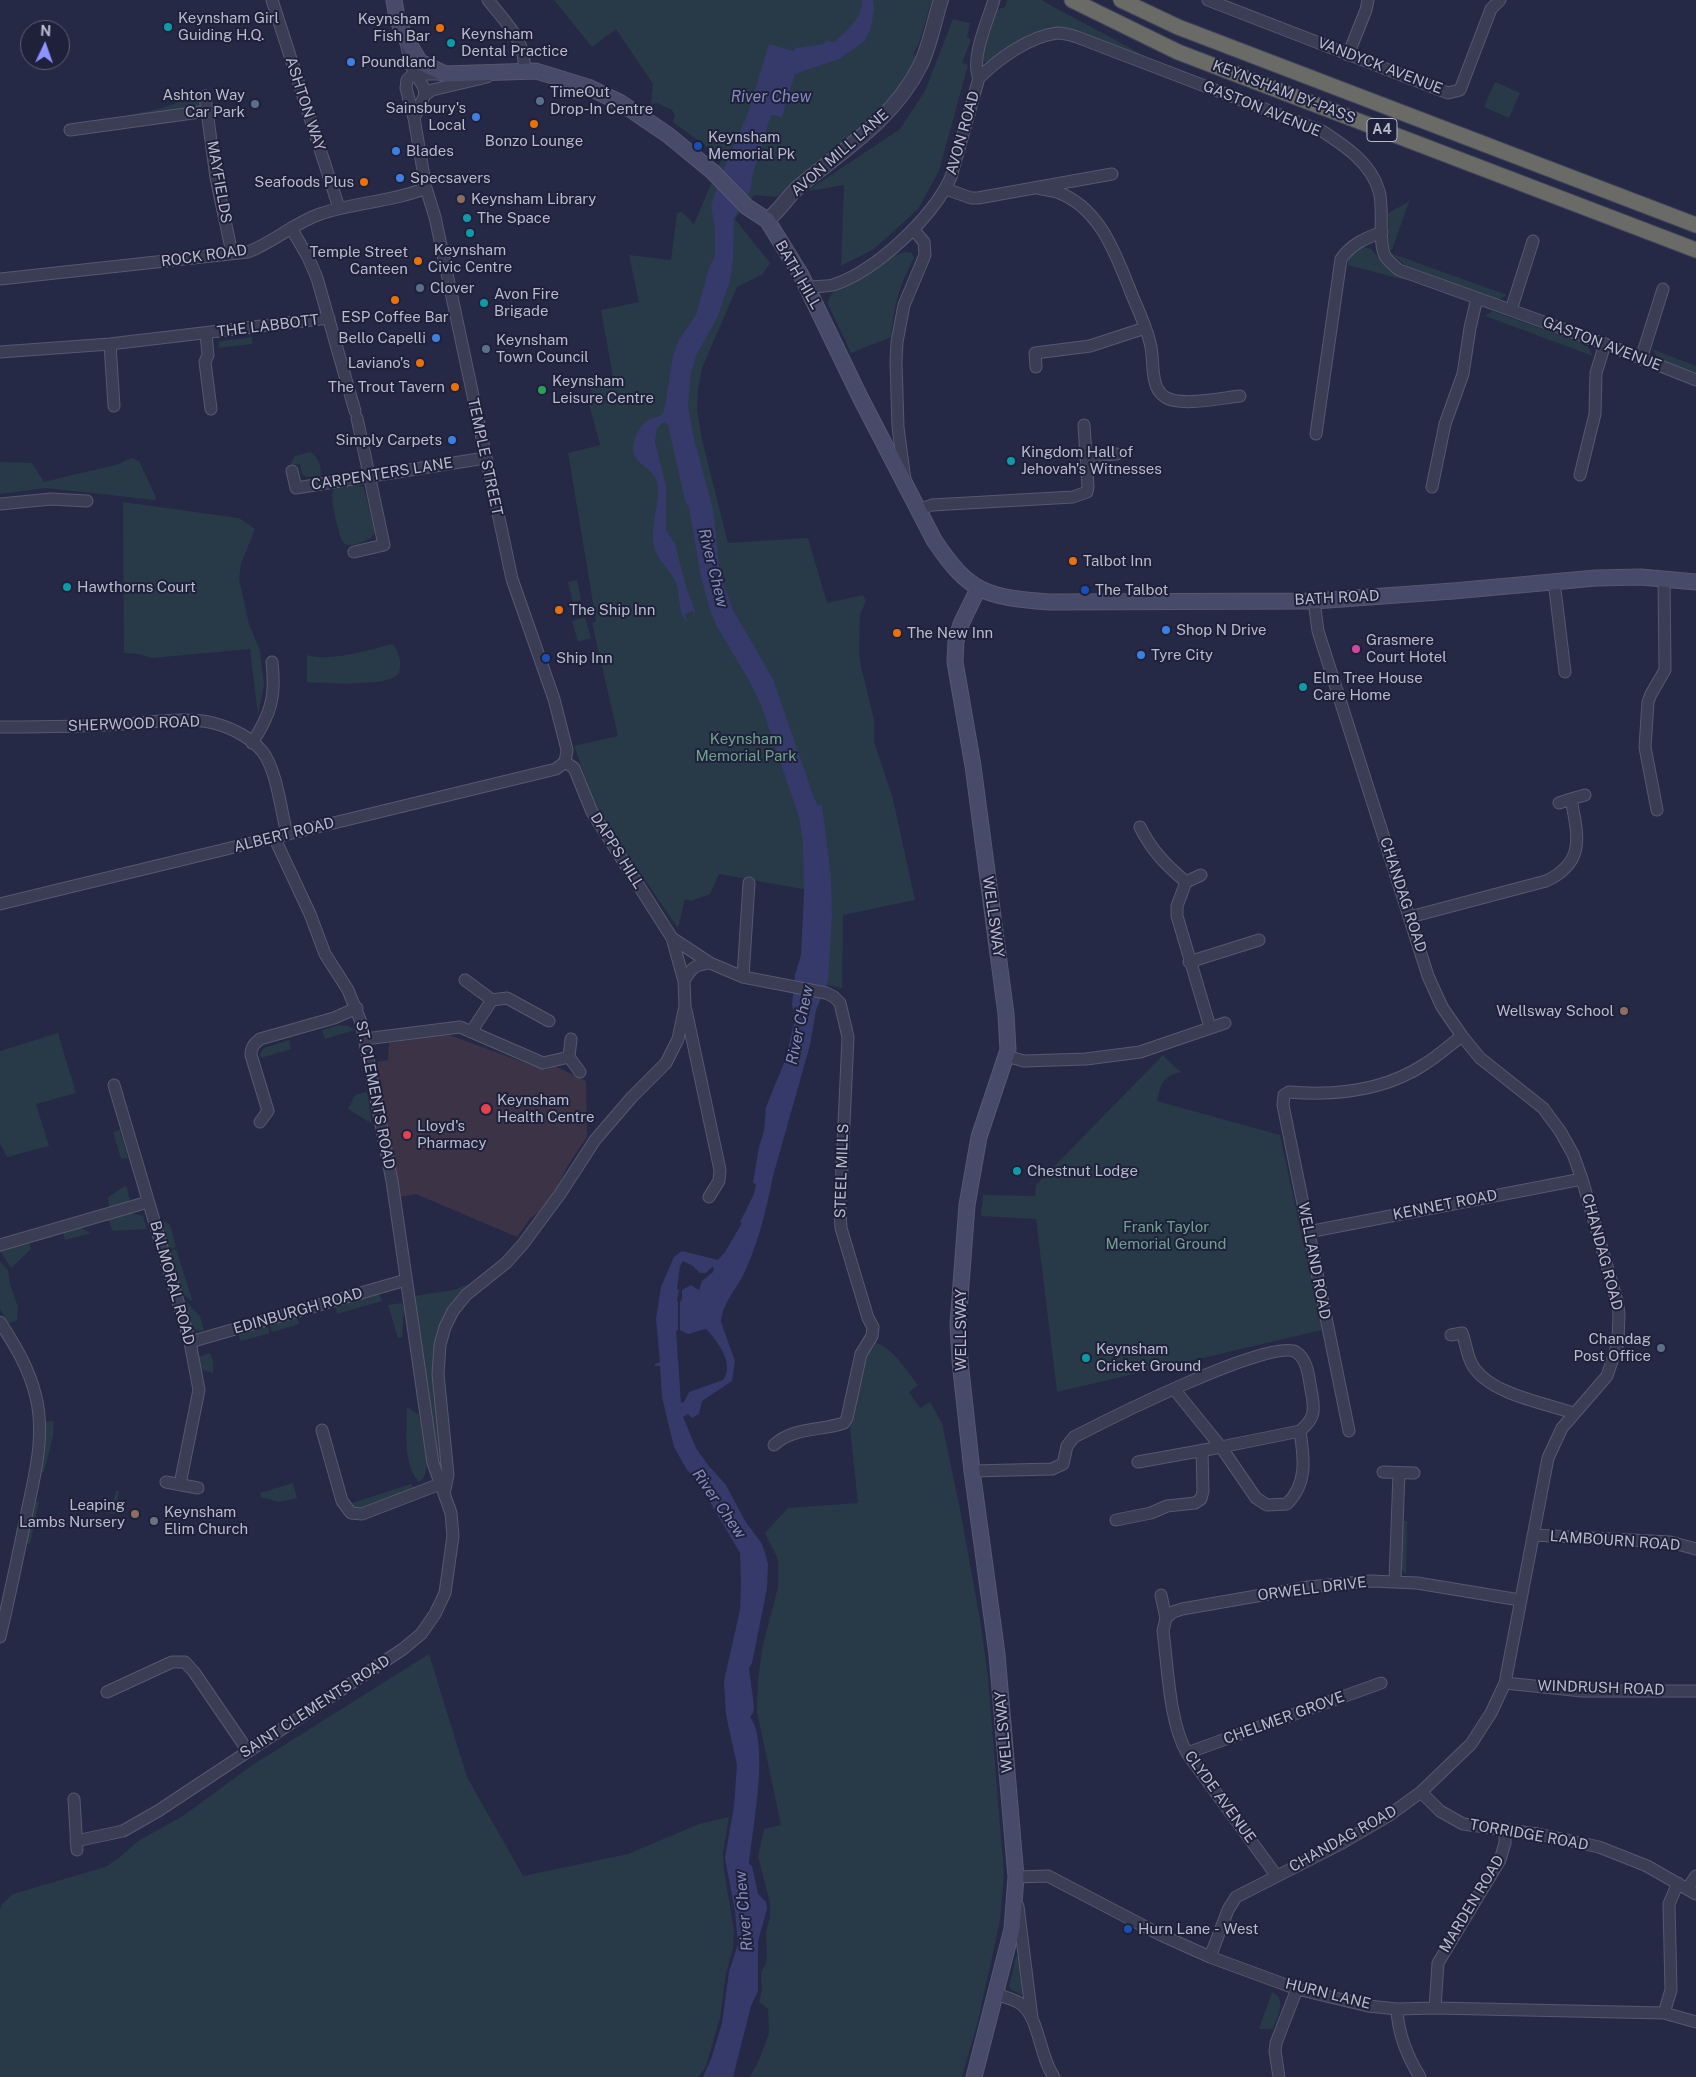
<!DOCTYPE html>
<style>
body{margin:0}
#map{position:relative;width:1696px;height:2077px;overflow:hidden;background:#262946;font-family:"Public Sans",sans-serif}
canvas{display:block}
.north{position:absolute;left:20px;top:20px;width:50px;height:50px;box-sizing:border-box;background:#1f213b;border:1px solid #5d5e76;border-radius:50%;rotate:3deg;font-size:14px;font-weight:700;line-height:20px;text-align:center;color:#b9bace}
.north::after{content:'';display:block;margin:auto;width:18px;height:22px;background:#8d93ff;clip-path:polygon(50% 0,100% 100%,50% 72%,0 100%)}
</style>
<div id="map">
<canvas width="1696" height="2077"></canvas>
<div class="north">N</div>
</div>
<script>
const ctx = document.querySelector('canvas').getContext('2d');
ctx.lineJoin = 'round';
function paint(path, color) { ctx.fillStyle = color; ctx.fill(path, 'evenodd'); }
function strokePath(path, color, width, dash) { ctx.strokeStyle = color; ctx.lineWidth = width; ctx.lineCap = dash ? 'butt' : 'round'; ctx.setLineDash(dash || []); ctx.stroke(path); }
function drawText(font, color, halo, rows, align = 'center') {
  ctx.font = font + ' "Public Sans",sans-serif'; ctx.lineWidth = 4; ctx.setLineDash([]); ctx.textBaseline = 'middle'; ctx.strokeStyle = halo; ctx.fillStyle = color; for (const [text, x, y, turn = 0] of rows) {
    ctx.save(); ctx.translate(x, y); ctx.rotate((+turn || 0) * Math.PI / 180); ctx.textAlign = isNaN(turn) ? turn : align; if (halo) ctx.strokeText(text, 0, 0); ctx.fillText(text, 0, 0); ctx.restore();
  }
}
const medical = new Path2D(`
 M449 1035 545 1070 555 1066 586 1081 587 1137 568 1165 551 1201 529 1220 517 1237 416 1194 400 1197 377 1062 388 1060 389 1043Z`);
const green = new Path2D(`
 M554 0H932L919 43 914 53 916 57 904 83 884 111 777 197 754 195 735 219 770 263 763 274 737 287 702 368 698 390 697 409 702 440 728 543 808 538 827 603 863 595 866 601 860 615 859 651 861 666 874 720V742L893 799 915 900 843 915 842 988 827 985 830 894 719 874 710 894 691 901 685 899 678 928 598 812 574 746 618 736 592 623 596 621 568 453 600 445 589 404 593 402 589 382 613 377 601 310 639 302 629 255 671 260 677 213 682 212 694 224 722 158 673 122 675 116 672 110 657 103 651 104 653 84 616 29 592 47Z
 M1007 0H1041L1141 54 1139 56C1111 45 1069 20 1040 30 1021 36 1004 51 988 63L981 60V56L995 10 1005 7Z
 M953 19 970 23 967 37 971 40 962 63 968 65 939 171 918 209 874 249 841 266 844 185 810 191V189L900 129 925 91Z
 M1495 82 1520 93 1509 118 1484 107Z
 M200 95 201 103 197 108 112 119 162 108Z
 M1410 199 1392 250 1389 249 1388 214C1395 207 1403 208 1410 199Z
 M1364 247 1371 249 1388 269 1409 281 1348 265C1348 255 1355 250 1364 247Z
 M906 252 912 253 914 258C899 285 894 307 891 337L851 353 828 304C828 283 887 257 906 252Z
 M1390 253 1507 295 1500 299 1493 298 1407 266Z
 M1492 311 1579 342 1588 347 1593 356 1485 316Z
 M252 337V344L218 348 219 342 222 341Z
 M1652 349 1696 366V374L1659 359Z
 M310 452C319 457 321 466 321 476L306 477 302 474 300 464 293 465 291 463 295 456Z
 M131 458 139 461 156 497 155 500 46 488 0 494V462L32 463 44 482 119 464Z
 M358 485 363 487 365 492 374 528V535C369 540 351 549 344 543 339 538 332 504 332 496 332 493 333 492 334 489Z
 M123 502 239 518 255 529 241 564 239 579 249 624 260 651 264 685 258 715 250 649 152 658 138 654 124 653Z
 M577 580 581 600 573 602 568 582Z
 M585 617 591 638 578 642 572 621Z
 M392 644C397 649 401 657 400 665 400 669 400 672 397 675 385 687 324 683 307 682V655C330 662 370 650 392 644Z
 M340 1025 348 1026 355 1030 325 1039 322 1030Z
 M58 1033 76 1093 36 1104 49 1146 7 1157 0 1143V1051Z
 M289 1040 291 1049 261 1058 260 1053 264 1048Z
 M1163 1055 1177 1069 1182 1072C1163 1076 1161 1082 1157 1101L1280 1135 1322 1330 1057 1392 1036 1219 981 1216 983 1195 1035 1196 1036 1185Z
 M367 1092 372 1124 348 1109 355 1095Z
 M120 1130 128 1158 121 1159 113 1132Z
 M125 1186 127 1187 130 1201 109 1207 108 1197Z
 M131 1213 143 1216 147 1229 113 1231 108 1219Z
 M161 1219 170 1225 176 1247 168 1250 159 1220Z
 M79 1227 91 1233 65 1240 63 1232Z
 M29 1242 31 1249 11 1268 0 1251Z
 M176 1249 193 1302 180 1292 168 1251Z
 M0 1261 8 1270 10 1284 18 1307 17 1320 8 1324 0 1309Z
 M469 1284 468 1288 445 1313 439 1330 444 1476 439 1467 414 1296 454 1290Z
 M379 1293 382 1301 337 1314 335 1306Z
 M182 1298 200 1316 204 1330 197 1331 189 1322Z
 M402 1303 404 1308 402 1337 398 1338 388 1305Z
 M297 1317 299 1324 272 1332 270 1325Z
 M267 1326 270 1333 242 1341 240 1340 238 1334Z
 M870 1341C891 1344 906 1370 918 1385L909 1392 920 1408 930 1402 942 1423 960 1509 980 1619 988 1677 1004 1874 1000 1921 978 2021 962 2077H750L760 2058 769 2033 768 2009 759 2002 762 1989 761 1973 767 1960 766 1932 770 1917V1903L758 1856 764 1829 781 1825 757 1712 758 1681 762 1649 778 1587V1559L765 1533 788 1508 858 1503 850 1428 867 1348Z
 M210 1353 213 1361V1373L200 1369 198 1357Z
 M407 1407 419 1415C421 1431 435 1473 419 1482 402 1462 407 1431 407 1407Z
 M54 1421 53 1436 44 1472H41L45 1449V1422Z
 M293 1483 297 1498 279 1502 261 1497 260 1493Z
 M411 1484 415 1489C399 1495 363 1516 349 1504Z
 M116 1491H119L115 1514 76 1507 110 1512Z
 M34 1502H39L30 1544 26 1543Z
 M1402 1521H1407L1406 1574 1401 1568Z
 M429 1654 467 1777 523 1876 628 1854 699 1824 729 1817 723 1852 724 1870 734 1931 733 1948 726 1974 720 2018 706 2066 699 2077H0V1910L2 1904 13 1894 105 1867 119 1858 138 1841 183 1816 251 1766Z
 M1016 1956 1019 1957 1022 1995 1012 1990 1009 1987Z
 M1272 1992C1288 1999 1277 2017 1273 2029H1259Z`);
const water = new Path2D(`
 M862 0H873L874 9 871 28 865 41 839 59 795 74 782 117 771 115 752 177 751 189 734 218 733 259 730 281 718 316 696 356 691 373 688 406 693 435 713 509 720 574 733 610 773 679 814 798 818 805H822L831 878 832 915 828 982 816 1010 810 1045 773 1176C767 1207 759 1240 746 1269 739 1287 722 1302 721 1322L735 1361 732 1381 702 1401 699 1414 692 1418 688 1414 683 1417 696 1448 708 1465 726 1485 745 1521 762 1544 765 1553 768 1564 767 1588 752 1663 749 1668 754 1707 753 1713 750 1717C770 1743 752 1831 749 1864L752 1866 758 1894 766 1902 767 1909 758 1941V1991L751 2006 733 2077H703L711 2059 722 2023 729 1972 738 1944 735 1911 725 1858 734 1806 737 1765 726 1715 724 1681 740 1610 741 1584 740 1553 697 1480 687 1470 674 1447 662 1397 660 1366H655V1364L660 1362 656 1319 661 1287 674 1257 682 1251 718 1260 725 1252 742 1223 740 1222 754 1194 756 1184 753 1183 759 1147 764 1131 766 1107 786 1058 794 1023V1012L792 1005 795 975 801 955 804 893 803 843 799 817 761 705 750 682 716 625 711 613 701 577 689 507 685 501 668 425 664 422 657 428 655 442 666 486V530L675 544 686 586 695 611V616L693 611 685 614 687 622C678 614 680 597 677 586 673 572 660 564 655 550 648 529 660 506 658 486 655 461 618 467 640 428 645 421 650 417 659 417L663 413 666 401 673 355 679 340 696 315 709 268 715 256V229L711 205 728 158 747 116 769 44 793 51 795 48 824 44 826 41 835 42C847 29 862 20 862 0ZM683 1261 693 1266 700 1273H706L712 1267 714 1268 713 1272 702 1281 699 1290 691 1285 682 1290V1299L680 1302V1330L688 1334 705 1329 707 1330C718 1342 735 1364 723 1380L689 1392 684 1402 681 1403 676 1331 678 1330V1301H677L679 1290 677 1289 680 1266Z`);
const minor = new Path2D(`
 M272 0 339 208
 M488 0C505 22 527 41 524 71
 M1208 0 1448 93 1460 90 1491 9 1500 0
 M406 43 412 67 424 88 425 95
 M1348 55 1366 10 1368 0
 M979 78C998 59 1030 36 1057 33 1063 33 1071 35 1077 37L1322 131C1345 146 1371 163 1379 191 1384 207 1378 243 1385 256 1389 262 1394 266 1399 270L1605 344 1696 380
 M205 96 216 178 232 253
 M414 118 425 95 432 90 487 77
 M70 130 207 111
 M1038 188C1044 190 1051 190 1057 192 1099 207 1115 252 1130 290 1137 308 1147 327 1151 347 1154 362 1150 388 1165 397 1180 407 1222 398 1240 396
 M946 189 971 198H978L1112 174
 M291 228 308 257 317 278 355 411
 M0 279 248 252C274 242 294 223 320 214 355 202 392 202 426 188
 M806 287C815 286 825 287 833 285 876 271 933 217 951 177L979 78C970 59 988 20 994 0
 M1511 310 1533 241
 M206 334 208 355 205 362 211 409
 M110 344 114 406
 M0 352 110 344 329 318
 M1641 359 1663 289
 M1036 367 1035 353 1090 346 1145 328
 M1316 434 1341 259C1351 244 1366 238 1382 232
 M1086 456 1117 454
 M292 471 296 488 485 458
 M1580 475 1595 414 1596 373 1605 344
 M905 480 898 427 896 361 897 342 904 305 925 255 924 242 913 229
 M1432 487 1445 424 1463 374 1470 328 1477 298
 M0 504 51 499 87 501
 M918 510 932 505 1073 497 1087 492 1088 487 1084 425
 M354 552 384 545 357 418
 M1554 581 1565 672
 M0 727C41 727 81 727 122 724 149 723 187 716 213 723 230 727 250 737 262 751 277 770 281 811 287 834
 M252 743C271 714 276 696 272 662
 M1559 803 1571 799
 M1657 810 1645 747 1648 702 1651 694 1665 670 1664 578
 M1140 827C1152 851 1166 865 1186 882L1177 906V916L1210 1027
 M1186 882 1201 875
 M0 904 556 769 565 762 567 750 554 699 512 579 435 217 426 188 414 118 406 88 407 80 411 76 417 74H442
 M1410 917 1546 881C1586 862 1578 836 1571 799L1585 795
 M672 938 710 963 743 977 826 993 834 997 840 1003 848 1037 840 1210 841 1228 868 1318 873 1327 872 1336 861 1354 847 1418 844 1423C820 1431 793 1427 774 1445
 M1189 962 1259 940
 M743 977 749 883
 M465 980 492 1000 507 998 549 1021
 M684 981C691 968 696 964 710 963
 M686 1010 720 1170 719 1181 709 1197
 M471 1032 492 1000
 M365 1039 460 1027 543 1063 569 1057
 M571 1039 569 1057 580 1072
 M1006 1056 1024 1061 1086 1059 1140 1052 1225 1023
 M114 1085 190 1342 199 1390 180 1484
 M260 1122 268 1111 251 1055C251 1047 254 1044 260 1039L334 1018 357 1008
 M1308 1232 1582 1179
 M0 1245 148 1202
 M0 1322C16 1347 29 1368 36 1397 46 1439 33 1481 25 1522 17 1560 9 1599 0 1637
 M1451 1335 1462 1333C1466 1343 1467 1357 1473 1366 1490 1394 1544 1403 1574 1413
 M190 1342 406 1280
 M1174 1389 1221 1447 1300 1431
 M322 1430 342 1501 351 1513 362 1514 440 1484
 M1349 1431 1283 1105 1284 1095 1289 1092C1336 1096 1384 1091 1425 1064 1438 1056 1450 1045 1462 1036
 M972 1471 1052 1469 1063 1464 1067 1446 1074 1437C1105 1421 1271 1337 1296 1352 1309 1360 1309 1382 1312 1395 1315 1412 1314 1419 1300 1431 1304 1458 1308 1483 1287 1504L1267 1505 1256 1498 1221 1447 1138 1462
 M1383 1472 1414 1473
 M166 1482 198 1488
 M444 1494 448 1475 438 1374 440 1345 445 1327 453 1311 466 1295 506 1263 523 1244 560 1194 595 1140 632 1097 666 1063 678 1039 685 1006 684 981 672 938 592 812 574 768 565 762
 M1116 1520 1151 1513 1167 1506 1195 1503 1201 1499 1203 1491 1202 1450
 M1533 1535 1670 1542 1696 1549
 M1395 1581 1399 1473
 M1161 1595 1166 1618 1163 1631C1168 1668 1169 1722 1187 1753L1276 1875
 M1166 1618 1173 1612 1182 1609 1308 1587 1371 1581 1417 1583 1520 1600
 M1505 1683 1582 1691H1696
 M107 1692 172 1662H185L194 1672 248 1751
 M1187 1753 1381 1683
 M1421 1792 1440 1811 1463 1824 1538 1834 1599 1847 1647 1866 1696 1894
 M74 1799 77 1850
 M76 1841 123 1831 158 1811 403 1649 421 1634 435 1614 445 1593 453 1536 451 1513 433 1463 392 1181 361 1022 348 990 325 954 310 914 274 837
 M1016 1877 1048 1876 1161 1935 1210 1957 1297 1989 1368 2006 1397 2009 1435 2008 1664 2013 1696 2022
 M1687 1889 1696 1876
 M1018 1906 1032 2018
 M1210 1957 1228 1910 1236 1897 1342 1843 1388 1816 1421 1792 1471 1744 1491 1713 1505 1683 1548 1458 1562 1428 1607 1376 1618 1343 1619 1313 1617 1301 1582 1179 1573 1154 1560 1131 1543 1108 1480 1058 1462 1036 1442 1007 1428 976 1318 631 1314 601
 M996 1994C1004 1997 1014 1999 1021 2004 1040 2019 1039 2056 1054 2077
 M1435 2008 1438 1963 1500 1860 1505 1843V1830
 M1397 2009C1398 2034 1407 2056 1420 2077
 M1664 2013 1671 1990 1669 1904 1678 1883
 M1279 2077 1275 2051 1276 2043 1297 1989`);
const tertiary = new Path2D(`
 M767 220C781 210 788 195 802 184 845 149 894 118 920 66 930 46 934 21 941 0`);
const secondary = new Path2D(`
 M394 0 397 18 405 37 420 62 445 74 536 71 588 87 621 103 668 135 713 172 747 207 767 220 801 275 860 397 934 540C970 594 987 597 1049 602L1314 601 1453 591 1596 578 1641 577 1696 582
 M974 2077 1012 1929 1016 1877 997 1654 972 1471 960 1361 958 1324 967 1205 979 1137 1008 1050 1006 1014 973 766 955 662 956 641 961 624 978 589`);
const trunk = new Path2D(`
 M1072 0 1178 52 1696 250
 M1121 0 1178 27 1696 225`);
const markers = [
 [168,27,5,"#0f9aa8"],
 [440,28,5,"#e8710a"],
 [451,43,5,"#0f9aa8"],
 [351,62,5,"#3f7fe0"],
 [540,101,5,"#5c6f8a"],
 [255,104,5,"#5c6f8a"],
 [476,117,5,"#3f7fe0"],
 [534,124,5,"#e8710a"],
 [698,146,5,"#1a4fb4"],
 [396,151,5,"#3f7fe0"],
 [400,178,5,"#3f7fe0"],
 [364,182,5,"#e8710a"],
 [461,199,5,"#8d6e63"],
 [467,218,5,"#0f9aa8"],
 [470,233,5,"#0f9aa8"],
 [418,261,5,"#e8710a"],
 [420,288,5,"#5c6f8a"],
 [395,300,5,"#e8710a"],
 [484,303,5,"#0f9aa8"],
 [436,338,5,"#3f7fe0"],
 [486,349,5,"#5c6f8a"],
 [420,363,5,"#e8710a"],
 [455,387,5,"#e8710a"],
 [542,390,5,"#2e9e5b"],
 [452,440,5,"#3f7fe0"],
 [1011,461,5,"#0f9aa8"],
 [1073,561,5,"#e8710a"],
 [67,587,5,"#0f9aa8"],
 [1085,590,5,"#1a4fb4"],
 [559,610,5,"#e8710a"],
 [1166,630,5,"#3f7fe0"],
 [897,633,5,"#e8710a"],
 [1356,649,5,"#d1479c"],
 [1141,655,5,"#3f7fe0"],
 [546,658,5,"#1a4fb4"],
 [1303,687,5,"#0f9aa8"],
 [1624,1011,5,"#8d6e63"],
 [486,1109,6,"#e0444e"],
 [407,1135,5,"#e0444e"],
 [1017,1171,5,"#0f9aa8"],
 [1661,1348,5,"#5c6f8a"],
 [1086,1358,5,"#0f9aa8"],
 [135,1514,5,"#8d6e63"],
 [154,1521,5,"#6b7280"],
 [1128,1929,5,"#1a4fb4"]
];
const shields = [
 [1382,130,30]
];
const shieldNames = [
 ["A4",1382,130]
];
const poiNames = [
 ["Keynsham Girl",178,18],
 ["Guiding H.Q.",178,35],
 ["Keynsham",430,19,"right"],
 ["Fish Bar",430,36,"right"],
 ["Keynsham",461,34],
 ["Dental Practice",461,51],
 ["Poundland",361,62],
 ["TimeOut",550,92],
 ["Drop-In Centre",550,109],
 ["Ashton Way",245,95,"right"],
 ["Car Park",245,112,"right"],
 ["Sainsbury's",466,108,"right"],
 ["Local",466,125,"right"],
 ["Keynsham",708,137],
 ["Memorial Pk",708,154],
 ["Bonzo Lounge",534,141,"center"],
 ["Blades",406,151],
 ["Specsavers",410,178],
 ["Seafoods Plus",354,182,"right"],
 ["Keynsham Library",471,199],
 ["The Space",477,218],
 ["Keynsham",470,250,"center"],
 ["Civic Centre",470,267,"center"],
 ["Temple Street",408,252,"right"],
 ["Canteen",408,269,"right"],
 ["Clover",430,288],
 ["Avon Fire",494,294],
 ["Brigade",494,311],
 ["ESP Coffee Bar",395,317,"center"],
 ["Bello Capelli",426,338,"right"],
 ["Keynsham",496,340],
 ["Town Council",496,357],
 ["Laviano's",410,363,"right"],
 ["Keynsham",552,381],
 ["Leisure Centre",552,398],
 ["The Trout Tavern",445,387,"right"],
 ["Simply Carpets",442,440,"right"],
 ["Kingdom Hall of",1021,452],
 ["Jehovah's Witnesses",1021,469],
 ["Talbot Inn",1083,561],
 ["Hawthorns Court",77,587],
 ["The Talbot",1095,590],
 ["The Ship Inn",569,610],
 ["Shop N Drive",1176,630],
 ["The New Inn",907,633],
 ["Grasmere",1366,640],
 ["Court Hotel",1366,657],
 ["Tyre City",1151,655],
 ["Ship Inn",556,658],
 ["Elm Tree House",1313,678],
 ["Care Home",1313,695],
 ["Wellsway School",1614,1011,"right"],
 ["Keynsham",497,1100],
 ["Health Centre",497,1117],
 ["Lloyd's",417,1126],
 ["Pharmacy",417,1143],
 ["Chestnut Lodge",1027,1171],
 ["Chandag",1651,1339,"right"],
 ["Post Office",1651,1356,"right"],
 ["Keynsham",1096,1349],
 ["Cricket Ground",1096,1366],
 ["Leaping",125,1505,"right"],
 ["Lambs Nursery",125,1522,"right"],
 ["Keynsham",164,1512],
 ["Elim Church",164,1529],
 ["Hurn Lane - West",1138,1929]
];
const streetNames = [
 ["VANDYCK AVENUE",1380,66,21],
 ["KEYNSHAM BY-PASS",1284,92,21],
 ["ASHTON WAY",305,104,72],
 ["GASTON AVENUE",1262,109,22],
 ["AVON ROAD",963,133,-74],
 ["AVON MILL LANE",840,153,-41],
 ["MAYFIELDS",219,182,80],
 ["ROCK ROAD",204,256,-8],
 ["BATH HILL",798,275,60],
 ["THE LABBOTT",268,326,-7],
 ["GASTON AVENUE",1602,344,21],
 ["TEMPLE STREET",485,457,78],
 ["CARPENTERS LANE",382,474,-9],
 ["BATH ROAD",1337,598,-3],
 ["SHERWOOD ROAD",134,724,-2],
 ["ALBERT ROAD",284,835,-14],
 ["DAPPS HILL",617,851,58],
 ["CHANDAG ROAD",1403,895,72],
 ["WELLSWAY",993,917,82],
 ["ST. CLEMENTS ROAD",375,1095,79],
 ["STEEL MILLS",842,1171,-88],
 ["KENNET ROAD",1445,1205,-11],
 ["CHANDAG ROAD",1602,1252,75],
 ["WELLAND ROAD",1314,1261,79],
 ["BALMORAL ROAD",172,1283,74],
 ["EDINBURGH ROAD",298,1311,-16],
 ["WELLSWAY",961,1330,-90],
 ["LAMBOURN ROAD",1615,1541,4],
 ["ORWELL DRIVE",1312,1589,-7],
 ["WINDRUSH ROAD",1601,1688,2],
 ["SAINT CLEMENTS ROAD",315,1707,-33],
 ["CHELMER GROVE",1284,1718,-20],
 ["WELLSWAY",1004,1732,-95],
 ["CLYDE AVENUE",1220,1797,54],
 ["TORRIDGE ROAD",1529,1835,10],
 ["CHANDAG ROAD",1343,1839,-29],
 ["MARDEN ROAD",1472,1904,-59],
 ["HURN LANE",1328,1994,14]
];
const parkNames = [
 ["Keynsham",746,739],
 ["Memorial Park",746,756],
 ["Frank Taylor",1166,1227],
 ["Memorial Ground",1166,1244]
];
const waterNames = [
 ["River Chew",771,97],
 ["River Chew",713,568,76],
 ["River Chew",800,1025,-78],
 ["River Chew",719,1504,55],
 ["River Chew",744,1911,-95]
];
paint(medical, '#3c3346');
paint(green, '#283947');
paint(water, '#353a6a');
strokePath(minor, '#565870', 13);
strokePath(tertiary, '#565870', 16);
strokePath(secondary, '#565870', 17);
strokePath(trunk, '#42445d', 17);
strokePath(minor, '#3b3d55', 11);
strokePath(tertiary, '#3b3d55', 14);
strokePath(secondary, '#484a69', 15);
strokePath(trunk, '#6a6a66', 15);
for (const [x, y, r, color] of markers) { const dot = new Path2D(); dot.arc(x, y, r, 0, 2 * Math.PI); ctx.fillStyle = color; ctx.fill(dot); strokePath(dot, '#1f213b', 2); }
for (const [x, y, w] of shields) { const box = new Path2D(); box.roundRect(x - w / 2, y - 11.5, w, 23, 4); ctx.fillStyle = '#1f213b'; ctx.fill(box); strokePath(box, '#b9bace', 1); }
drawText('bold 14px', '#b9bace', null, shieldNames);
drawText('15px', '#b9bace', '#1f213b', poiNames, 'left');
drawText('15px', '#b9bace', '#1f213b', streetNames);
drawText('15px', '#6ea18b', '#1f213b', parkNames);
drawText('italic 16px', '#858bbb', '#1f213b', waterNames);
</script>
